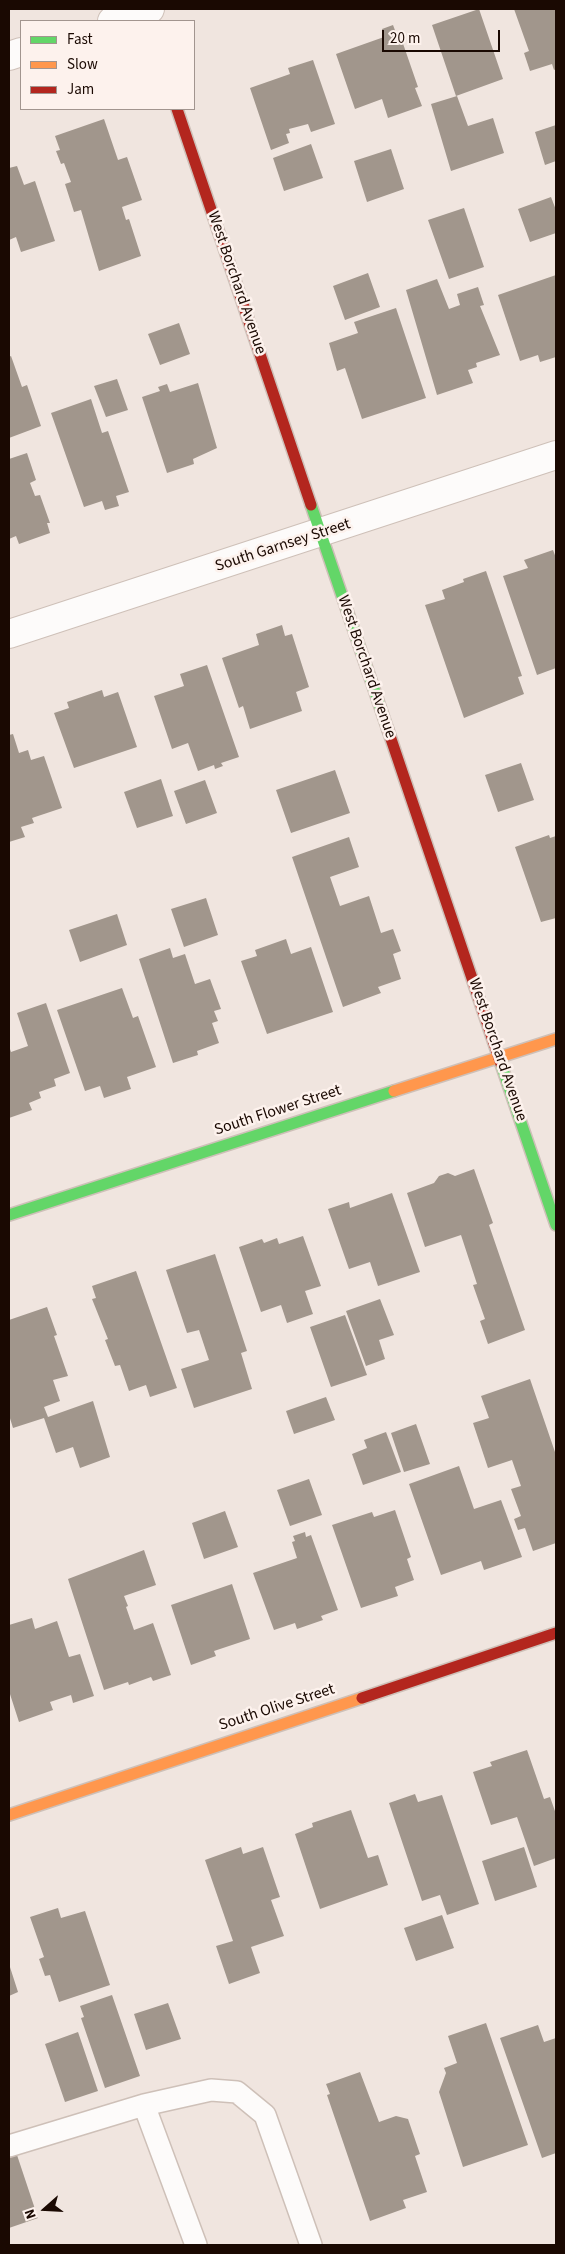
<!DOCTYPE html>
<style>
body{margin:0}
#map{position:relative;width:565px;height:2254px;overflow:hidden;background:#f0e5df;font-family:"Source Sans 3",sans-serif}
canvas{display:block}
.frame{position:absolute;inset:0;border:10px solid #1a0902;pointer-events:none}
.legend{position:absolute;left:20px;top:20px;width:175px;height:90px;box-sizing:border-box;background:#fdf2ed;border:1px solid #a2958f;margin:0;padding:6px 9px;list-style:none;font-size:15px;color:#1a0902}
.legend li{display:flex;align-items:center;gap:10px;height:25px}
.legend b{width:25px;border:1px solid #a2958f}
.north{position:absolute;left:20px;top:2184px;width:50px;height:50px;-webkit-text-stroke:4px #fdf2ed;paint-order:stroke;rotate:251deg;font-size:14px;font-weight:700;line-height:20px;text-align:center;color:#1a0902}
.north::after{content:'';display:block;margin:auto;width:18px;height:22px;background:#1a0902;clip-path:polygon(50% 0,100% 100%,50% 72%,0 100%)}
.scale{position:absolute;left:382px;top:30px;width:118px;height:22px;box-sizing:border-box;border:2px solid #1a0902;border-top:0;padding-left:6px;font-size:15px;line-height:18px;white-space:nowrap;color:#1a0902;-webkit-text-stroke:4px #fdf2ed;paint-order:stroke}
</style>
<div id="map">
<canvas width="565" height="2254"></canvas>
<div class="frame"></div>
<ul class="legend">
<li><b style="height:6px;background:#63d668"></b>Fast</li>
<li><b style="height:6px;background:#ff974d"></b>Slow</li>
<li><b style="height:6px;background:#b3261e"></b>Jam</li>
</ul>
<div class="north">N</div>
<div class="scale">20 m</div>
</div>
<script>
const ctx = document.querySelector('canvas').getContext('2d');
ctx.lineJoin = 'round';
function paint(path, color) { ctx.fillStyle = color; ctx.fill(path, 'evenodd'); }
function strokePath(path, color, width, dash) { ctx.strokeStyle = color; ctx.lineWidth = width; ctx.lineCap = dash ? 'butt' : 'round'; ctx.setLineDash(dash || []); ctx.stroke(path); }
function drawText(font, color, halo, rows, align = 'center') {
  ctx.font = font + ' "Source Sans 3",sans-serif'; ctx.lineWidth = 5; ctx.setLineDash([]); ctx.textBaseline = 'middle'; ctx.strokeStyle = halo; ctx.fillStyle = color; for (const [text, x, y, turn = 0] of rows) {
    ctx.save(); ctx.translate(x, y); ctx.rotate((+turn || 0) * Math.PI / 180); ctx.textAlign = isNaN(turn) ? turn : align; if (halo) ctx.strokeText(text, 0, 0); ctx.fillText(text, 0, 0); ctx.restore();
  }
}
const building = new Path2D(`
 M479 9 503 79 456 96 432 25Z
 M514 9H556V69L554 70 552 64 530 71 524 53 529 51Z
 M393 25 396 33 399 32 418 87 415 88 422 106 388 118 382 99 355 109 336 54 384 37 382 29Z
 M313 60 335 124 311 132 308 124 289 129 290 133 286 134 289 143 271 150 250 88 290 74 288 68Z
 M457 96 468 126 493 118 504 153 451 171 431 104Z
 M104 119 118 160 127 157 142 200 122 207 126 220 129 219 141 256 99 271 81 210 74 212 65 184 71 182 64 163 61 164 56 151 60 150 55 136Z
 M556 125V161L545 165 535 132Z
 M311 144 323 178 284 191 273 158Z
 M391 149 404 189 367 202 354 161Z
 M17 166 24 185 35 181 55 241 21 252 16 237 9 240V168Z
 M551 197 556 210V233L530 242 518 209Z
 M464 208 484 267 449 279 428 220Z
 M368 273 380 307 345 320 333 286Z
 M556 275V357L540 362 538 355 520 361 498 295Z
 M437 279 449 309 460 305 457 294 478 287 484 305 480 306 500 355 476 363 477 367 468 370 473 383 437 395 406 290Z
 M396 308 426 398 362 419 345 368 337 371 329 343 358 333 354 322Z
 M179 323 190 354 160 365 148 334Z
 M11 356 22 387 27 385 41 426 9 438V357Z
 M117 379 128 410 106 417 94 386Z
 M198 383 217 448 193 459 194 464 167 473 142 397 160 391 158 387 167 384 170 392Z
 M91 399 102 433 108 431 129 492 116 496 119 506 105 510 102 501 84 507 51 413Z
 M27 453 36 480 30 483 35 496 40 495 50 523H47L50 533 19 544 16 536 9 539V459Z
 M553 550 556 558V668L537 675 503 576 528 568 524 560Z
 M486 571 522 676 518 677 524 694 464 718 425 605 445 599 442 590 464 582 463 579Z
 M282 625 285 636 292 634 309 687 296 692 302 711 250 729 243 706 239 708 222 658 259 645 256 634Z
 M207 665 239 757 221 763 223 766 215 769 214 765 198 771 188 743 172 749 154 696 184 686 180 674Z
 M102 690 104 697 118 692 137 747 74 768 54 713 69 708 67 702Z
 M13 734 19 753 28 750 31 760 44 756 62 808 32 818 34 823 21 827 25 837 9 842V735Z
 M521 763 534 800 498 812 485 775Z
 M335 770 350 813 291 833 276 790Z
 M161 779 173 816 137 828 124 792Z
 M205 780 217 813 186 824 174 791Z
 M549 835 550 838 556 836V918L541 922 515 847Z
 M349 837 359 867 330 877 340 906 369 896 381 933 393 929 401 951 393 954 401 979 378 987 381 993 343 1007 292 857Z
 M206 898 218 935 184 947 171 909Z
 M117 914 127 945 80 962 69 930Z
 M286 939 291 954 311 947 333 1012 267 1034 241 961 257 956 255 950Z
 M170 948 173 958 185 954 195 984 210 979 221 1009 214 1011 218 1021 212 1023 219 1043 197 1051 198 1055 173 1063 139 959Z
 M122 988 133 1018 138 1016 156 1067 127 1077 131 1089 104 1098 100 1086 85 1091 57 1010Z
 M46 1003 70 1073 54 1079 56 1086 39 1092 41 1098 29 1103 32 1110 9 1118V1046L11 1052 28 1046 17 1013Z
 M474 1169 493 1223 489 1225 525 1330 488 1344 480 1321 485 1319 473 1285 477 1284 461 1235 425 1247 407 1193 434 1183 439 1176 448 1173 455 1176Z
 M392 1193 420 1272 378 1286 370 1262 349 1269 328 1209 349 1202 350 1208Z
 M303 1236 321 1286 305 1291 313 1314 287 1323 281 1305 261 1312 239 1247 262 1239 264 1243 277 1238 279 1244Z
 M215 1254 247 1351 241 1353 252 1389 194 1408 181 1369 209 1360 199 1330 187 1333 166 1270Z
 M136 1271 177 1388 150 1397 146 1385 129 1391 120 1365 115 1366 105 1340 108 1339 92 1299 96 1298 92 1286Z
 M380 1299 394 1335 379 1340 385 1359 366 1366 346 1311Z
 M47 1307 57 1335 54 1336 68 1376 53 1380 60 1401 44 1407 48 1417 93 1401 110 1457 80 1468 73 1447 56 1453 44 1418 13 1428 9 1415V1320Z
 M345 1315 367 1375 331 1387 310 1327Z
 M530 1379 556 1455V1543L533 1551 525 1528 518 1530 514 1519 521 1516 511 1489 521 1486 512 1460 488 1468 473 1423 489 1418 481 1396Z
 M326 1397 335 1420 294 1434 286 1411Z
 M416 1424 430 1464 404 1472 391 1433Z
 M386 1432 401 1472 363 1485 352 1454 367 1448 364 1440Z
 M459 1466 474 1509 501 1500 522 1557 484 1570 481 1561 441 1575 409 1484Z
 M309 1479 322 1515 290 1526 277 1490Z
 M395 1510 411 1557 407 1559 414 1580 395 1587 398 1596 361 1608 332 1525 372 1512 374 1517Z
 M225 1511 238 1547 204 1559 192 1523Z
 M305 1532 306 1537 311 1535 338 1610 321 1616 323 1620 297 1629 295 1623 274 1630 253 1573 297 1558 292 1542 295 1541 293 1536Z
 M144 1550 156 1585 124 1596 128 1606 126 1607 134 1630 153 1623 171 1675 153 1681 151 1677 129 1685 128 1682 104 1690 68 1579Z
 M232 1584 250 1639 214 1651 216 1656 191 1665 171 1605Z
 M32 1618 35 1629 57 1621 69 1657 80 1654 94 1696 73 1703 71 1695 50 1702 53 1710 19 1722 9 1691V1625Z
 M527 1750 544 1799 550 1797 556 1814V1858L534 1866 517 1817 491 1825 473 1772 492 1766 490 1762Z
 M415 1794 418 1802 442 1795 479 1904 447 1915 440 1895 422 1901 389 1803Z
 M351 1810 368 1858 378 1855 388 1885 320 1909 295 1834 313 1827 312 1823Z
 M241 1847 243 1854 263 1847 280 1897 271 1900 284 1936 251 1947 260 1973 229 1984 216 1946 233 1941 205 1860Z
 M524 1847 537 1887 495 1901 482 1861Z
 M58 1908 61 1918 85 1911 110 1985 59 2002 50 1975 45 1976 39 1959 44 1957 30 1917Z
 M442 1915 454 1948 416 1961 404 1928Z
 M9 1964 18 1992 9 1996Z
 M112 1995 140 2076 105 2088 81 2018 84 2017 80 2006Z
 M168 2003 181 2039 146 2050 134 2014Z
 M486 2023 528 2145 463 2167 439 2092 446 2073 444 2068 457 2063 448 2036Z
 M538 2025 544 2042 556 2038V2153L542 2158 500 2038Z
 M78 2032 98 2091 65 2102 45 2044Z
 M360 2072 379 2122 396 2116 408 2119 420 2154 415 2156 427 2192 403 2200 406 2208 370 2221 327 2095 330 2094 326 2084Z
 M17 2155 38 2218 9 2228V2158Z`);
const lane = new Path2D(`
 M144 2105 196 2245
 M9 2146 144 2105 211 2090 237 2092 265 2115 311 2245`);
const street = new Path2D(`
 M112 21 150 9
 M9 56 21 52
 M9 634 556 455`);
const fast = new Path2D(`
 M311 505 388 730
 M501 1064 556 1225
 M9 1215 394 1091`);
const slow = new Path2D(`
 M394 1091 556 1039
 M9 1815 362 1698`);
const jam = new Path2D(`
 M177 109 311 505
 M388 730 501 1064
 M362 1698 556 1633`);
const streetNames = [
 ["West Borchard Avenue",236,283,71],
 ["South Garnsey Street",283,546,-18],
 ["West Borchard Avenue",366,667,71],
 ["West Borchard Avenue",497,1050,71],
 ["South Flower Street",278,1111,-18],
 ["South Olive Street",277,1708,-18]
];
paint(building, '#a1968c');
strokePath(lane, '#cec0b8', 24);
strokePath(street, '#cec0b8', 30);
strokePath(fast, '#cec0b8', 14);
strokePath(slow, '#cec0b8', 14);
strokePath(jam, '#cec0b8', 14);
strokePath(lane, '#fdfbfa', 21);
strokePath(street, '#fdfbfa', 28);
strokePath(fast, '#63d668', 11);
strokePath(slow, '#ff974d', 11);
strokePath(jam, '#b3261e', 11);
drawText('16px', '#1a0902', '#fdf2ed', streetNames);
</script>
